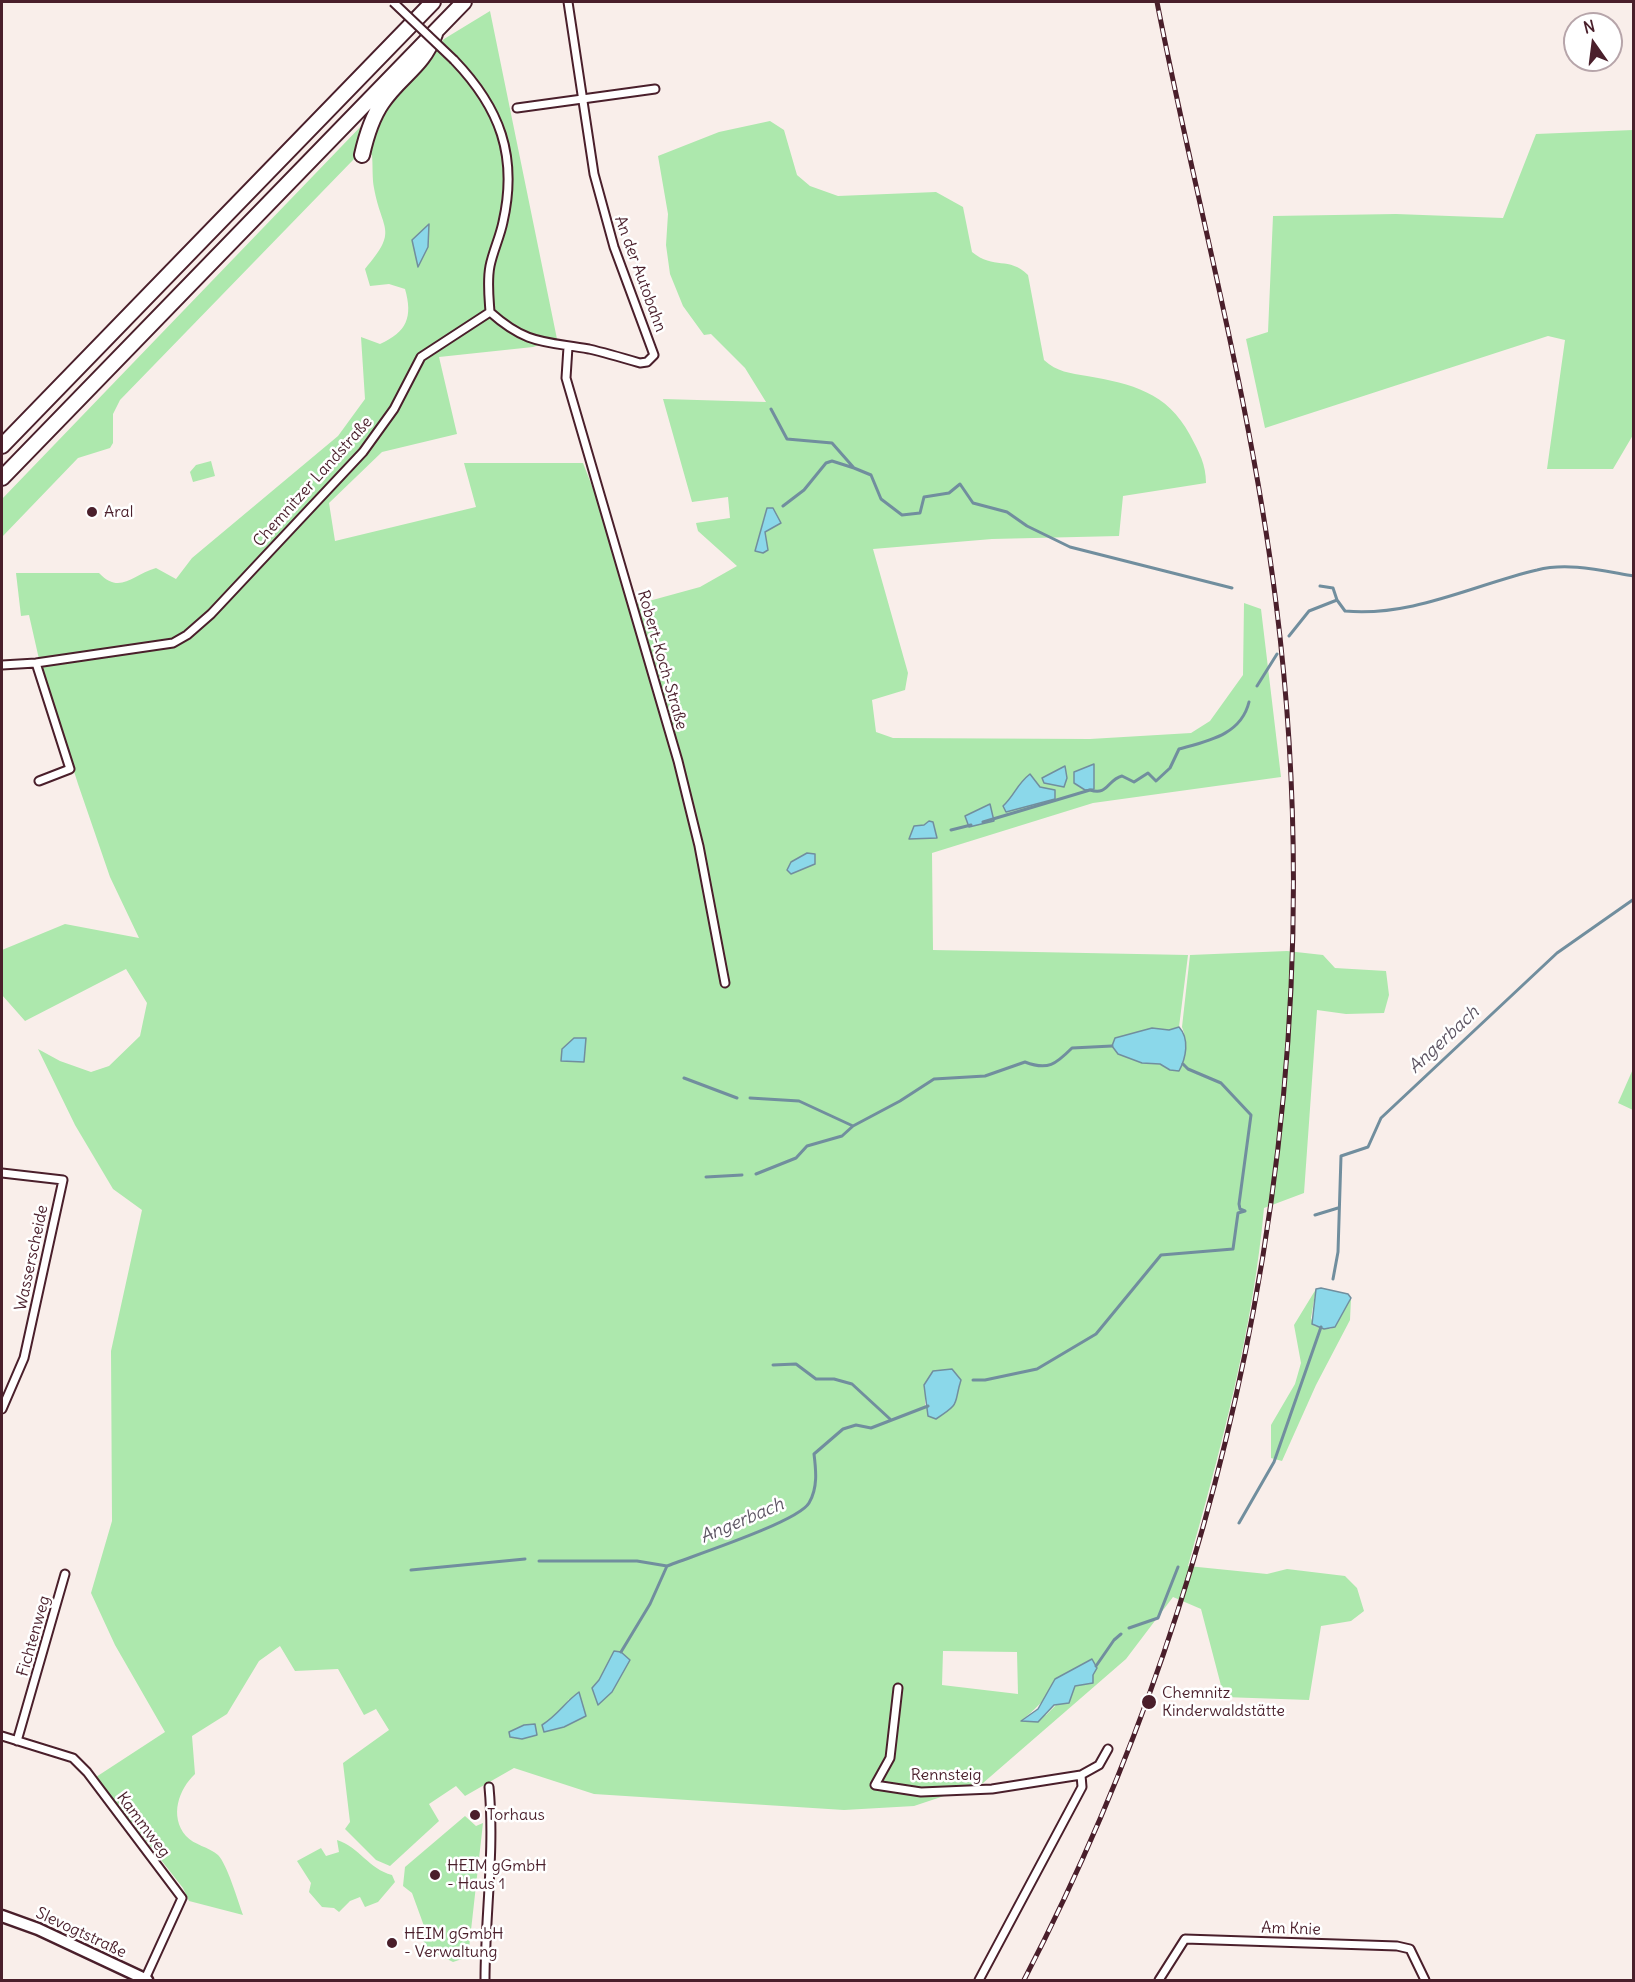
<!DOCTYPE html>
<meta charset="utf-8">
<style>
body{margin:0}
#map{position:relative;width:1635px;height:1982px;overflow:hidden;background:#f9eeea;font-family:Delius,sans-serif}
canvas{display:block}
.frame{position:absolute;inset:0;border:3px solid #4a1f2b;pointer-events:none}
.north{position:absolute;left:1563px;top:12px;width:60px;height:60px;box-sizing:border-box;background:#fff;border:2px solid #b7a5aa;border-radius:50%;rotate:346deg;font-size:16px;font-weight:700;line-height:24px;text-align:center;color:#4a1f2b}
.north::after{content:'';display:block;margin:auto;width:21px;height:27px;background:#4a1f2b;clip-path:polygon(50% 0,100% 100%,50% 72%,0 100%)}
</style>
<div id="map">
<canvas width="1635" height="1982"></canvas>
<div class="frame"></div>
<div class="north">N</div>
</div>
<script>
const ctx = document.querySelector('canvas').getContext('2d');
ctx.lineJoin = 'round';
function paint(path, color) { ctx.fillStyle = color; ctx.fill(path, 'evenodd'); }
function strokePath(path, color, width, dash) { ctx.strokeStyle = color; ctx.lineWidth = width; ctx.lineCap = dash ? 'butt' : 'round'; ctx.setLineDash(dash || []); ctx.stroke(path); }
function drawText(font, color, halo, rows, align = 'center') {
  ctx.font = font + ' Delius,sans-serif'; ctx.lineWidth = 5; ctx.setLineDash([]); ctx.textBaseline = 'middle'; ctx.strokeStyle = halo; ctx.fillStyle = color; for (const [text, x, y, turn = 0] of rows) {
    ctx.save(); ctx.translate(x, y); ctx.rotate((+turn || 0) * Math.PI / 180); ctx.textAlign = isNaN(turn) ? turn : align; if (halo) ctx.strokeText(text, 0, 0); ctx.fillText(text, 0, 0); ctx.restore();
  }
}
const green = new Path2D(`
 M490 11 557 339 533 347 439 357 457 434 382 452 329 503 335 541 476 507 464 463H583L638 604 700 587 737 566 698 531 696 523 730 518 728 497 692 502 663 399 766 402 745 368 711 334 704 335 683 306 670 274 666 245 668 214 658 156 719 132 770 121 784 130 797 175 810 186 838 196 936 192 963 207 972 252C994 270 1009 256 1028 275L1044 360C1057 372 1070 373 1087 376 1132 384 1167 392 1190 435 1199 452 1206 464 1206 483L1123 496 1119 536 992 539 873 549 908 673 905 690 872 700 876 732 893 738 1090 739 1191 733 1210 721 1243 675 1244 603 1261 609 1281 777 1093 803 932 853 933 950 1188 955 1179 1027 1169 1030 1152 1028 1118 1054 1142 1063 1160 1064 1170 1070 1184 1033 1182 1027 1190 955 1287 951 1323 955 1335 968 1386 971 1389 995 1384 1013 1346 1014 1317 1010 1304 1193 1264 1208C1253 1329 1221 1449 1188 1566L1267 1574 1287 1569 1345 1576 1357 1588 1364 1611 1351 1621 1321 1626 1309 1700 1224 1697 1201 1609 1173 1597 1126 1659 983 1783 914 1806 844 1810 594 1794 514 1768 465 1796 456 1786 429 1804 439 1821 390 1866 376 1860 345 1829 350 1822 343 1763 389 1730 376 1709 364 1715 338 1669 295 1671 280 1646 259 1661 227 1714 192 1736 195 1774C179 1789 169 1816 186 1836 194 1845 209 1847 218 1855 227 1864 238 1901 243 1915L189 1901 183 1888 96 1777 165 1732 115 1645 91 1593 112 1521 111 1351 142 1210 113 1189 75 1125 38 1049 60 1061 91 1072 109 1066 140 1036 147 1003 126 969 25 1021 2 995V950L65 924 139 938 110 877 78 784 41 668 29 615 21 616 16 573H99C120 595 132 575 156 568L176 579 192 558 338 436 365 399 361 337 380 344C407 332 413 317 405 289L389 284 370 286 365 269C399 229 382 232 374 188 372 178 373 166 372 155L365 151 386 104 444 39ZM961 1380 958 1389 925 1408V1397ZM943 1651 1017 1652 1018 1694 942 1685ZM1092 1659 1093 1675 1075 1686 1046 1715 1022 1720C1046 1702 1065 1671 1092 1659ZM569 1699 564 1727 542 1725 561 1712ZM535 1724 536 1735 522 1739 509 1733 524 1725Z
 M365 122 359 153 354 159 120 400 113 414V443L110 448 78 458 2 537V499Z
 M1633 130V435L1613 469H1547L1565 340 1548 336 1265 428 1246 339 1268 332 1273 216 1396 214 1503 218 1536 134Z
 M211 461 215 476 193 482 190 472 196 465Z
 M1633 1069V1110L1618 1103Z
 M1316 1289 1311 1318 1314 1326 1330 1329 1335 1327 1351 1298 1350 1320 1316 1385 1282 1461 1271 1458V1425L1295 1384 1301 1363 1294 1325Z
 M465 1816 476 1826 483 1823 468 1957 453 1962 431 1951 417 1933 424 1926 412 1893 403 1886 405 1867Z
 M337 1840C359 1847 369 1869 392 1875L395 1882 378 1902 365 1907 360 1897 350 1901 339 1912 334 1908 322 1907 309 1892 311 1883 297 1861 321 1848 326 1856 339 1852Z`);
const water = new Path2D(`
 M429 224 428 247 418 267 412 240Z
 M767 508H773L781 523 765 532 768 550 763 553 755 551Z
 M1094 764V789L1085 790 1074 783V772Z
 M1065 766 1067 778 1064 787 1044 783 1042 778Z
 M1030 774 1040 787 1055 790V799L1006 812 1003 806C1015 795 1016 785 1030 774Z
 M990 804 994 821 969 827 965 816Z
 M929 821 933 822 937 838 909 839 914 826 924 825Z
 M807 853 815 854V864L791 874 787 870 791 862Z
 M1179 1027C1190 1039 1186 1058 1179 1071L1170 1070 1160 1064 1142 1063 1118 1054 1112 1046 1115 1038 1152 1028 1169 1030Z
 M574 1038H586L584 1062 561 1061 562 1049Z
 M1321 1288 1348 1294 1351 1298 1335 1327 1324 1329 1312 1324 1316 1289Z
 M952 1369 961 1380C953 1405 962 1402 936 1419L928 1416 924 1385 933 1371Z
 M614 1651 621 1652 630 1660 612 1692 598 1705 592 1688 599 1680Z
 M1092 1659 1097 1668 1093 1675V1683L1075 1686 1069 1703 1054 1705 1038 1722 1021 1721 1038 1709 1055 1679Z
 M579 1692 586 1716 564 1727 544 1732 542 1725C559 1714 564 1703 579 1692Z
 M535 1724 537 1735 522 1739 510 1737 509 1732 524 1725Z`);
const stream = new Path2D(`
 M771 409 787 439 832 443 854 468 871 475 881 499 902 515 920 513 924 497 949 493 960 484 973 503 1007 512 1027 526 1070 547 1232 588
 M783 506 804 490 826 463 832 461 854 468
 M1320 586 1333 588 1337 600 1345 611C1413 617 1473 585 1537 570 1568 562 1603 571 1634 576
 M1289 636 1309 611 1337 600
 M1257 686 1277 654
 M983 822 1090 790C1108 796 1107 780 1122 776L1134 782 1148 773 1156 781 1170 768 1179 749C1208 741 1241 735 1249 702
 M951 830 971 825
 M684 1078 737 1098
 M750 1098 799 1101 853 1126 900 1101 934 1079 985 1076 1025 1062C1048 1071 1056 1064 1072 1048L1112 1046
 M756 1174 796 1158 807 1146 842 1136 853 1126
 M706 1177 742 1175
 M1315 1215 1338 1208
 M1333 1279 1338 1252 1341 1156 1368 1147 1381 1118 1557 953 1634 899
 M773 1365 796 1364 816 1379H834L852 1384 890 1419
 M973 1380H985L1037 1369 1096 1334 1161 1255 1233 1249 1238 1213 1245 1211 1240 1209 1239 1204 1251 1115 1221 1083 1188 1069 1183 1064
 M1239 1523 1274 1462 1321 1327
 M539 1561H637L667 1566
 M411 1570 525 1559
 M1129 1628 1158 1618 1178 1567
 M621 1652 650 1604 667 1566C692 1556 798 1522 809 1503 818 1488 816 1470 814 1454L843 1429 856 1425 871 1428 928 1406
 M1096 1666 1114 1640 1121 1634`);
const street = new Path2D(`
 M517 108 655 89
 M490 312C527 345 544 341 589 349 606 353 623 358 640 363L647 362 654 355 614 247 594 174 568 2
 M568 347 566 378 678 761 699 846 725 983
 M36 663 70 769 39 781
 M2 665 36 663 173 643 187 635 211 614 363 452 394 409 421 357 490 312C489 297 487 281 490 266 493 251 500 237 503 222 518 156 500 108 454 60
 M2 1173 63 1180 24 1358 2 1409
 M898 1688 890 1758 875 1785 921 1792 992 1789 1081 1775 1082 1787 979 1980
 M2 1736 73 1758 87 1772 182 1898 145 1979
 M17 1741 65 1574
 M1081 1775 1099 1765 1108 1749
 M485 1980C485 1916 495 1851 489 1787
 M1159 1980 1185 1939 1397 1946 1410 1949 1425 1980`);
const secondary = new Path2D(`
 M2 1916 38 1929 147 1980`);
const highway = new Path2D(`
 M362 155C366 137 371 119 382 103 400 76 423 67 435 34
 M2 446 433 2
 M2 478 464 2`);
const rail = new Path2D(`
 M1024 1980C1241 1561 1335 1072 1276 603 1251 400 1196 202 1157 2`);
const streetBridge = new Path2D(`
 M393 2 454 60`);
const markers = [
 [92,512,6,"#4a1f2b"],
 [1149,1702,8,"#4a1f2b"],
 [475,1815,6,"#4a1f2b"],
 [435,1875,6,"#4a1f2b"],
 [392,1943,6,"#4a1f2b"]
];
const streetNames = [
 ["An der Autobahn",640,274,70],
 ["Chemnitzer Landstraße",313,482,-48],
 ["Robert-Koch-Straße",662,660,74],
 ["Wasserscheide",32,1258,-78],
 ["Fichtenweg",34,1636,-74],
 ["Rennsteig",946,1775],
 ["Kammweg",143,1825,53],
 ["Am Knie",1291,1929,2],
 ["Slevogtstraße",81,1933,25]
];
const poiNames = [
 ["Aral",104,512],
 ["Chemnitz",1162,1693],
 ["Kinderwaldstätte",1162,1711],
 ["Torhaus",487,1815],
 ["HEIM gGmbH",447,1866],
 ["- Haus 1",447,1884],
 ["HEIM gGmbH",404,1934],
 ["- Verwaltung",404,1952]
];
const waterNames = [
 ["Angerbach",1444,1040,-43],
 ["Angerbach",742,1521,-23]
];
paint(green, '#ade8ad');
paint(water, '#8bd8ea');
strokePath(water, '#718e9e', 1.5);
strokePath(stream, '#718e9e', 3);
strokePath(street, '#4a1f2b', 11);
strokePath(secondary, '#4a1f2b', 15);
strokePath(highway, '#4a1f2b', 18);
strokePath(street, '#fff', 7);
strokePath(secondary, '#fff', 10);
strokePath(highway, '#fff', 14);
strokePath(rail, '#4a1f2b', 5);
strokePath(rail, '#fff', 3, [9]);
strokePath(streetBridge, '#4a1f2b', 11, []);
strokePath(streetBridge, '#fff', 7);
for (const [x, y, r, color] of markers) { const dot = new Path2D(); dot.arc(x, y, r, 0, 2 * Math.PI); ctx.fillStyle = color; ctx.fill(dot); strokePath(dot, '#fff', 2); }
drawText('16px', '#4a1f2b', '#fff', streetNames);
drawText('16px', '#4a1f2b', '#fff', poiNames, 'left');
drawText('italic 18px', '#5e5664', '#fff', waterNames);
</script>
